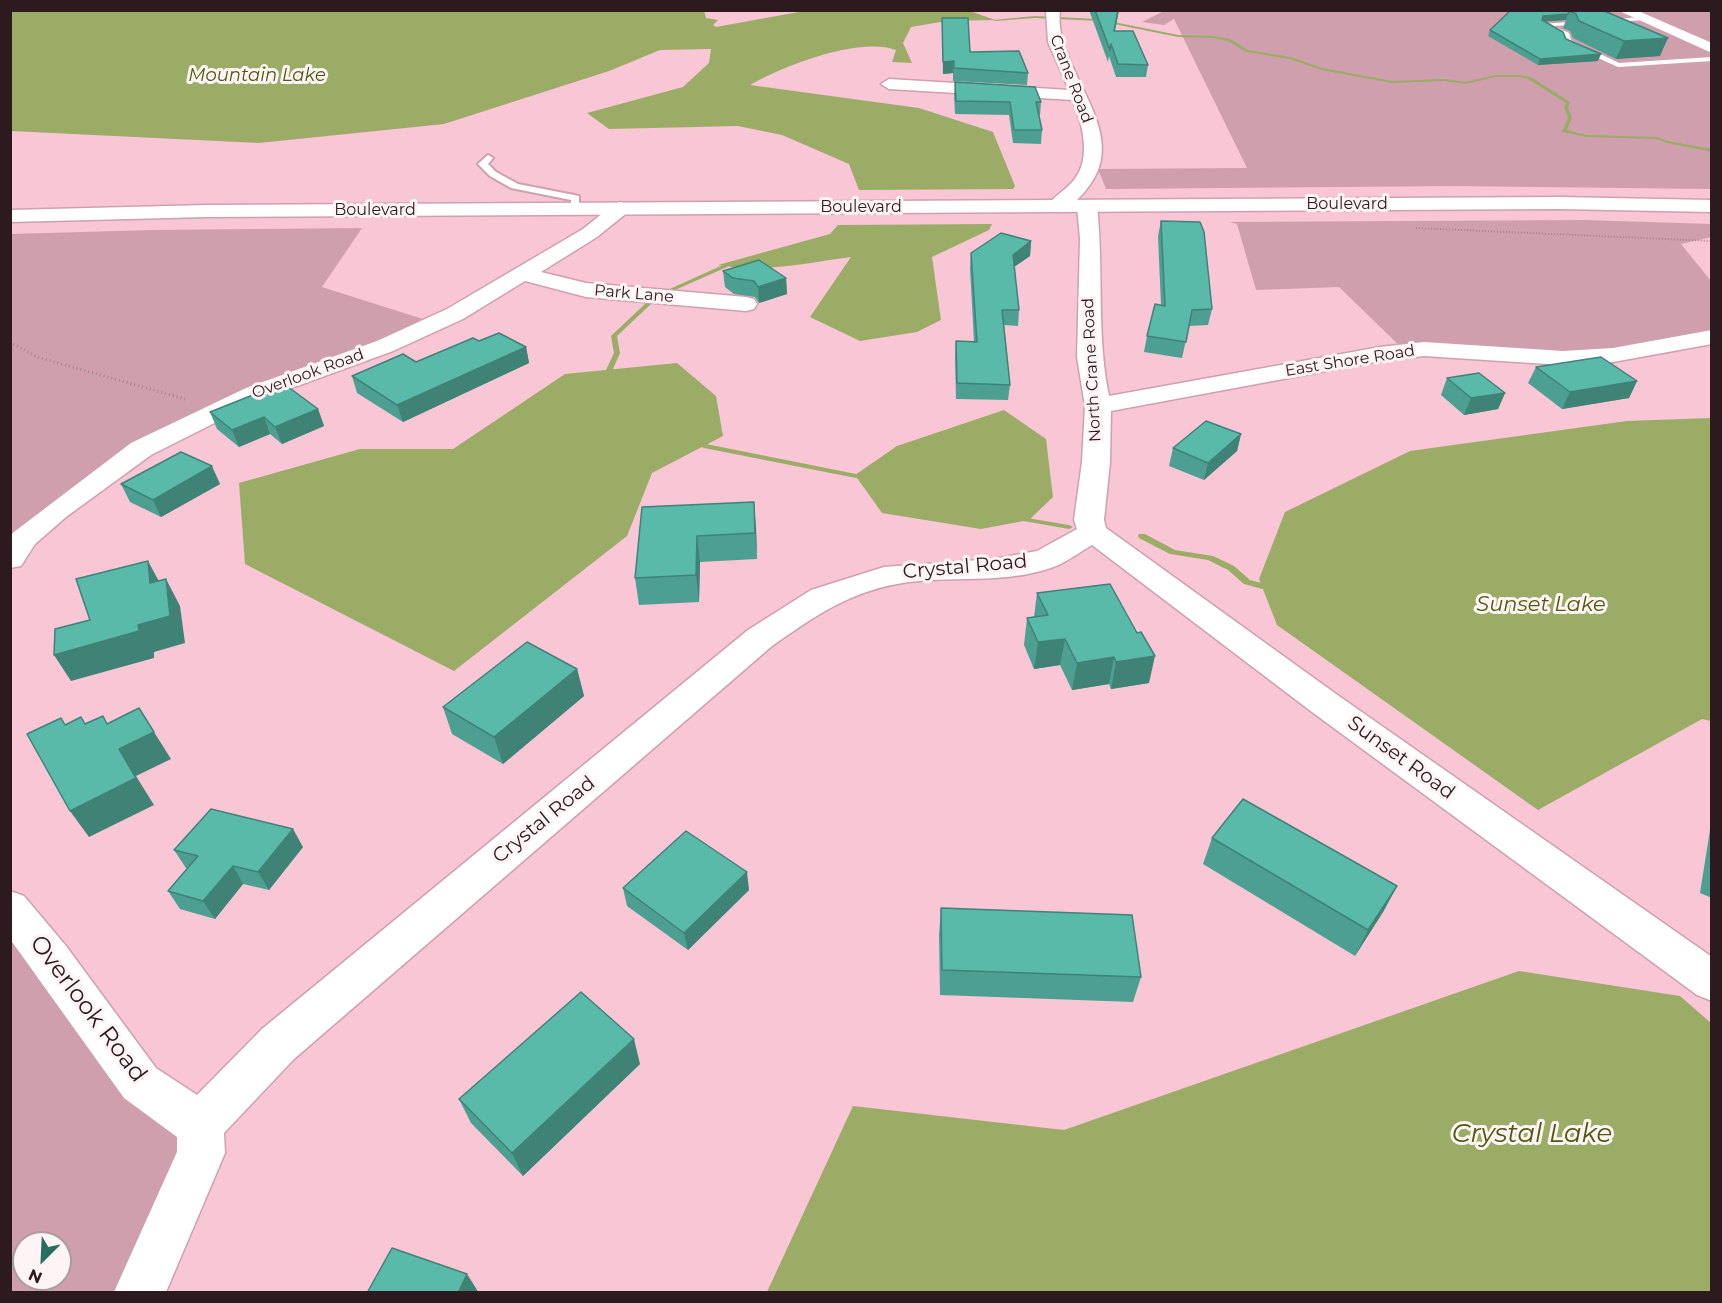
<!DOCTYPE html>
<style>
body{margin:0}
#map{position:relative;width:1722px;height:1303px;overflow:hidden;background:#f8c6d4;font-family:Montserrat,sans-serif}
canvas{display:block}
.frame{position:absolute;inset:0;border:12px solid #2c1a1f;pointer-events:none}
.north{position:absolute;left:12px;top:1231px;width:60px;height:60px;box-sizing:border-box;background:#fef4f6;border:2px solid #aa9da0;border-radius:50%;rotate:204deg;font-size:16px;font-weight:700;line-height:24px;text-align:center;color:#2c1a1f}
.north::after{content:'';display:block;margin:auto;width:21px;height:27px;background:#276d61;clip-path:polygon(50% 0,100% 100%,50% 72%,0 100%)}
</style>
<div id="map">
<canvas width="1722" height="1303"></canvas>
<div class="frame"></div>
<div class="north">N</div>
</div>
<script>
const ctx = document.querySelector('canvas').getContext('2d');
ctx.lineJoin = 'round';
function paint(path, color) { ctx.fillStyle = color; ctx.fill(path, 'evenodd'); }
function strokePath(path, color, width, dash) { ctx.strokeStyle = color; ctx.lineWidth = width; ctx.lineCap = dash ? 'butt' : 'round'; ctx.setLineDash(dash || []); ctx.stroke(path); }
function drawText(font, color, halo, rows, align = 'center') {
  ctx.font = font + ' Montserrat,sans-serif'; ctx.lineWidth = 6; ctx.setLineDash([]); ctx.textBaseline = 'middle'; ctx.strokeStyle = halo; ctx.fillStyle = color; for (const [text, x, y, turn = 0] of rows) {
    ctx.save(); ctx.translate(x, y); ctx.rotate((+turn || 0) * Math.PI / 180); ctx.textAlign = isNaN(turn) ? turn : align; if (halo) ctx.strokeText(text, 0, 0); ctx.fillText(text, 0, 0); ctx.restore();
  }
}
const green = new Path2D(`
 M1164 11H1711V189L1453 186 1106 189 1098 169 1247 168 1174 19 1164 25 1142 22Z
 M1584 220 1711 224V237L1681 244 1711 281V338L1587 355 1404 350 1339 287 1256 290 1237 224 1230 222Z
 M362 228 322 287 429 321 186 417 11 549V234L153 230Z
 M10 897 199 1135 125 1292H11ZM24 1243H60V1279H24Z`);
const water = new Path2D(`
 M704 10 706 18 718 20 713 25 716 27 804 11H970L995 20 946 21 911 27 903 43 912 63 892 62 896 50C860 36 782 66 750 85L919 108 993 132 1015 186 1013 189 859 190 849 164 782 135 738 126 609 129 587 113 683 87 709 63 711 49 660 50 609 71 444 124 259 143 11 131V11Z
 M992 224 989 230 932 257 941 320 917 332 860 341 810 317 851 257C806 263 763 273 718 265L830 234 838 225Z
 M677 363 716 396 723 436 652 473 627 536 454 671 245 564 239 483 360 449H453L565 374Z
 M1004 410 1046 439 1053 497 1029 520 981 529 882 513 855 475 897 446Z
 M1711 418V721L1702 719 1538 810 1277 625 1259 579 1285 512 1410 451 1627 421Z
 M1519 971 1680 996 1711 1023V1292H767L853 1106 1064 1130Z`);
const stream = new Path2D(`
 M1035 16 1099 19 1178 35 1213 36 1230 39 1248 50 1291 57 1322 68 1392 81 1445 79 1466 82 1495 75H1519L1531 77 1570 102 1568 107 1572 118 1567 130 1587 135 1657 137 1668 141 1712 149V152L1667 143 1656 139 1587 137 1562 132 1568 118 1564 107 1566 103 1528 79 1519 77H1495L1466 84 1445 81 1392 83 1321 70 1290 59 1246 52 1228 41 1213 38 1178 37 1099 21 1035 18 995 21 993 20Z
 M725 264 728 266 727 267 666 294 661 293Z
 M646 303 651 304 617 336 620 353 613 369 621 376 620 377H616L606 370 614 353 611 336Z
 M693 438H699L706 444 866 476 870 478 866 480 704 448 693 442Z
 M1015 516 1069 525 1073 527 1069 529 1018 520H1015L1014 518Z
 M1139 534H1145L1175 550 1213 556 1234 566 1250 580 1265 584 1266 586 1262 589 1244 584 1228 570 1208 560 1170 554 1139 538 1138 536Z`);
const pathFar1 = new Path2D(`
 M1416 228 1712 241`);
const path = new Path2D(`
 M10 342 37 357 185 399`);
const service = new Path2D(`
 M1643 17 1645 20 1554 26 1569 33 1571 40 1619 63 1712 57V61L1618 67 1565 43 1563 36 1541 24Z
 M488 155 493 158 488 164 496 172 518 184 579 196V209L571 211V200L511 188 490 176 478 164Z`);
const minor = new Path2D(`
 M1046 10H1060C1052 70 1136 132 1086 190 1079 199 1068 209 1057 212L1047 206C1054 196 1066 190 1074 180 1092 158 1082 123 1073 100L889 89 881 84 889 79 1069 90 1048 42Z
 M1617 10H1636L1712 43V53Z
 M1087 200 1097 206C1104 270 1096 333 1109 396L1380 347 1424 342 1563 351 1613 348 1712 330V344L1613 362 1563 365 1424 356 1380 361 1111 411 1110 462 1104 520 1106 528 1336 694 1712 957V1001L1697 995 1312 712 1092 545C1080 552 1068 561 1056 566 1005 586 949 574 897 584 847 593 812 618 772 646L294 1059 224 1133 225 1153 166 1292H114L177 1152V1137L124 1098 10 939V891L24 896 66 946 156 1068 197 1095 262 1029 748 630 811 590 884 567 993 559 1037 551 1077 529 1074 520 1082 462 1085 406 1077 357 1080 239 1077 206Z
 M621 202 631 208 628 212 597 237 541 272 586 283 746 297 754 299 757 304 754 309 746 311 586 297 525 281 463 319 393 351 264 398 151 455 66 517 35 544 21 566 10 568V536L14 532 131 443 246 388 377 341 447 309 583 229 614 204Z`);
const secondary = new Path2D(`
 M1559 197 1712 200V212L1559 209 207 217 10 222V210L207 205Z`);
const wall = new Path2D(`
 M1089 10H1119L1115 31 1148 65 1146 77H1116L1109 56 1108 62Z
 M1511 10H1602L1660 56 1616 59 1573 38 1570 31 1563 28 1566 20 1545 21 1566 39 1598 61 1538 65 1488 36 1490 30Z
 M942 18 970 52 1028 73 1027 85 953 81V73L943 74Z
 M955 82 1041 102 1040 115H1039L1042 130 1041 144 1013 143 1009 115 955 114 954 95Z
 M1161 221 1212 309 1208 325 1189 326 1182 358 1144 352 1147 336 1161 305 1158 236Z
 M1031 241 1030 256 1014 267 1019 310 1018 326 1004 325 1010 385 1008 400 956 399 955 357 956 341 974 342 970 268 971 253Z
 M723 271 786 278 787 294 759 303 755 297 734 294 725 287Z
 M479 341 526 347 529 363 403 422 357 393 352 376 416 362Z
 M1536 367 1637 381 1629 398 1562 409 1528 383Z
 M1447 378 1505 393 1498 409 1464 415 1441 395Z
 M318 409 324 426 282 444 270 434 239 447 217 429 210 412Z
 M1241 434 1237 451 1204 480 1169 466 1173 448Z
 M121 484H220L161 517 130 502Z
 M642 507 756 528 757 559 700 562 699 602 639 605 635 578Z
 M1037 593 1149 683 1111 689 1109 684 1072 690 1060 665 1034 669 1024 645 1027 618 1034 617Z
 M577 669 584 696 503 764 452 734 443 707Z
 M1712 817V898L1700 893Z
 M1212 838 1397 886 1383 912 1355 956 1203 864Z
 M303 847 269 890 243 884 215 919 180 909 168 891 188 869 186 868 174 850Z
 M623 888 749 890 688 950 627 906Z
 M941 908 1141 977 1133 1002 940 995 939 935Z
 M640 1064 523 1176 471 1123 459 1099Z`);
const shadedWall = new Path2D(`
 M1118 10H1119L1112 43 1114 31Z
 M1568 14 1566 20 1541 22 1543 16Z
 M1668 38 1660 56 1616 59 1624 41Z
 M1601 54 1598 61 1538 65 1540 59Z
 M954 61 953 73 943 74V62Z
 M1031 241 1030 256 1011 269 1013 255Z
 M786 278 787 294 759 303 758 287Z
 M526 347 529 363 403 422 397 405Z
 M1637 381 1629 398 1562 409 1570 392Z
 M1505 393 1498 409 1464 415 1471 398Z
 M318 409 324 426 282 444 275 427Z
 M264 417 270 434 239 447 232 430Z
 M1241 434 1237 451 1204 480 1208 463Z
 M212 466 220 484 161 517 153 500Z
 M754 502 756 528 757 559 755 533Z
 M697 536 700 562 699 602 696 575Z
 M148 561 162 587 150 583Z
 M166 579 180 606 185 643 154 652V658L71 681 54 655 138 625Z
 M1065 639 1060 665 1034 669 1038 642Z
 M1155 656 1149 683 1111 689 1116 662Z
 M1114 657 1109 684 1072 690 1077 663Z
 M577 669 584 696 503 764 494 737Z
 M154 732 171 759 136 776 154 805 89 837 70 811 119 749Z
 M293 829 303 847 269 890 258 872Z
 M233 866 243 884 215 919 203 901Z
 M747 872 749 890 688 950 684 933Z
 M1397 886 1383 912 1355 956 1368 930Z
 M634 1039 640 1064 523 1176 512 1153Z
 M467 1274 479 1293H458Z`);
const building = new Path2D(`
 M1095 10H1118L1114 31H1133L1148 65 1118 64 1111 44 1110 50Z
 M1511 10H1571L1569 11 1568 14 1543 16 1542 20 1563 32 1566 39 1601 54 1540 59 1490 30Z
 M1602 10 1668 38 1624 41 1579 21 1576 14 1569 11Z
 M942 18H968L970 52 1019 51 1028 73 954 68V61L943 62Z
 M955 82 1035 87 1041 102H1036L1042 130H1014L1010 102 956 101Z
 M1161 221 1200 222 1204 232 1212 309 1192 310 1186 342 1147 336 1155 304 1165 306Z
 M1001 233 1031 241 1013 255 1019 310H1002L1010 385 957 383 956 341 977 342 971 253Z
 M759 260 786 278 758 287 754 281 733 278 723 271Z
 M499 333 526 347 397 405 352 376 403 354 416 362 473 338 479 341Z
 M1601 357 1637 381 1570 392 1536 367Z
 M1479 373 1505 393 1471 398 1447 378Z
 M283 383 318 409 275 427 264 417 232 430 210 412Z
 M1206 421 1241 434 1208 463 1173 448Z
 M181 452 212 466 153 500 121 484Z
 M754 502 755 533 697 536 696 575 635 578 642 507Z
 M148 561 150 583 166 579 170 616 138 625 139 631 54 655 55 629 90 620 76 579Z
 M1110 584 1137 633 1141 632 1155 656 1116 662 1114 657 1077 663 1065 639 1038 642 1027 618 1048 615 1037 593Z
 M527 642 577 669 494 737 443 707Z
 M139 708 154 732 119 749 136 778 70 811 27 734 61 718 65 725 81 717 85 724 103 716 107 724Z
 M1243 799 1397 886 1368 930 1212 838Z
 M211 809 293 829 258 872 233 866 203 901 168 891 198 856 174 850Z
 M686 831 747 872 684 933 623 888Z
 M941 908 1132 915 1141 977 942 970Z
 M581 992 634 1039 512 1153 459 1099Z
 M392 1248 467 1274 458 1293H367Z`);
const farStreetnames = [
 ["Crane Road",1071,79,69],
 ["Boulevard",1347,204],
 ["Boulevard",861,207],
 ["Boulevard",375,210],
 ["Park Lane",634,294,5],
 ["East Shore Road",1350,361,-9],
 ["North Crane Road",1092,370,-93],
 ["Overlook Road",308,374,-20]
];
const farWaternames = [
 ["Mountain Lake",257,76]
];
const streetNames = [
 ["Crystal Road",965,567,-5],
 ["Sunset Road",1401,758,36],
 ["Crystal Road",544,820,-39]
];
const waterNames = [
 ["Sunset Lake",1541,605]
];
const nearStreetnames = [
 ["Overlook Road",88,1009,53]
];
const nearWaternames = [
 ["Crystal Lake",1532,1134]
];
paint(green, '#cf9fad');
paint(water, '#9bac67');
paint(stream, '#9bac67');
strokePath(service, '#d0a0ae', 4);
strokePath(minor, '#d0a0ae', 3);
strokePath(secondary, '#d0a0ae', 3);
strokePath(pathFar1, '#a7828c', 2, [1, 2]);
strokePath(path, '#a7828c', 3, [1, 3]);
paint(service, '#fff');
paint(minor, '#fff');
paint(secondary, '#fff');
paint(wall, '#4da091');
paint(shadedWall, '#3f8276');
paint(building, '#5abaa9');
strokePath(building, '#3f8276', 1.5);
drawText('16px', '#2c1a1f', '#fef4f6', farStreetnames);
drawText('italic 18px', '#4c5b0b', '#fef4f6', farWaternames);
drawText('20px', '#2c1a1f', '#fef4f6', streetNames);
drawText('italic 21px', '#4c5b0b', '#fef4f6', waterNames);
drawText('24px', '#2c1a1f', '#fef4f6', nearStreetnames);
drawText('italic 26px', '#4c5b0b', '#fef4f6', nearWaternames);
</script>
